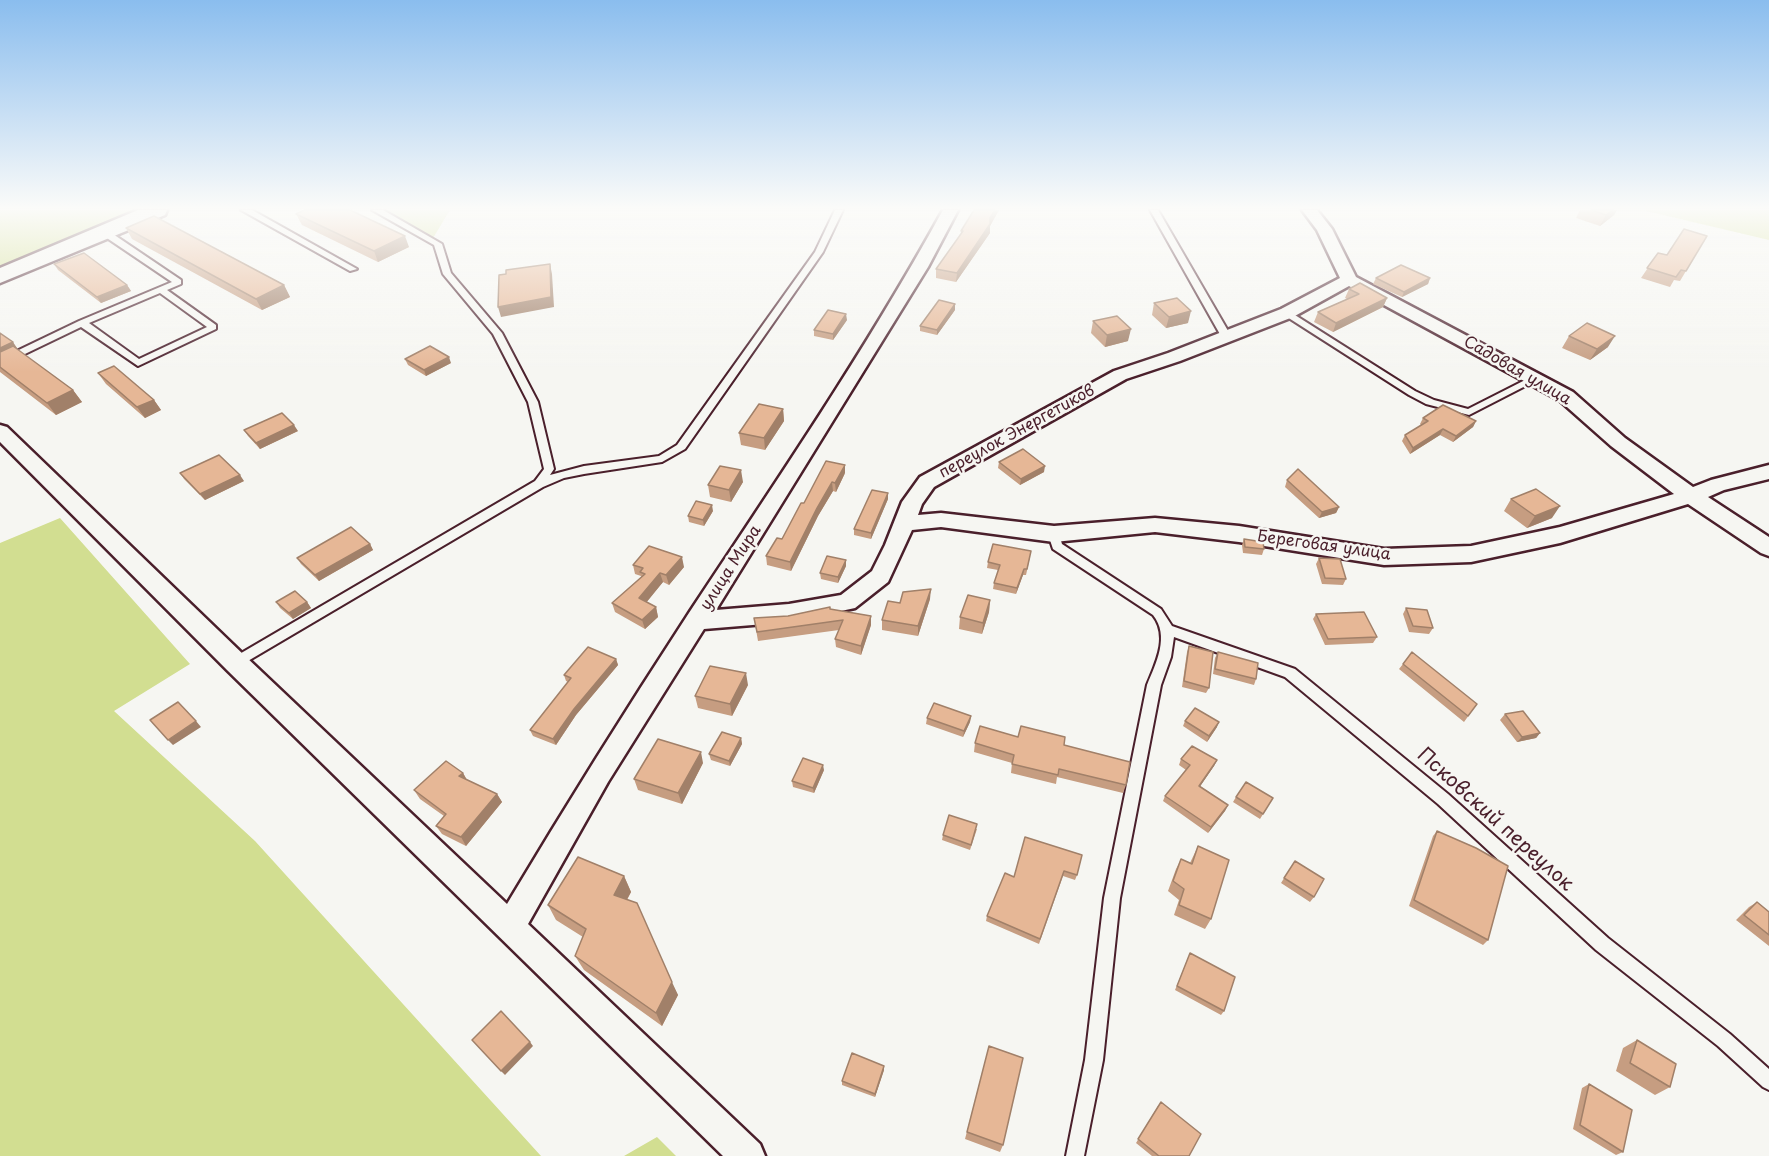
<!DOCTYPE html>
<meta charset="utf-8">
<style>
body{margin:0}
canvas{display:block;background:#f6f6f2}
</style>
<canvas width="1769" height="1156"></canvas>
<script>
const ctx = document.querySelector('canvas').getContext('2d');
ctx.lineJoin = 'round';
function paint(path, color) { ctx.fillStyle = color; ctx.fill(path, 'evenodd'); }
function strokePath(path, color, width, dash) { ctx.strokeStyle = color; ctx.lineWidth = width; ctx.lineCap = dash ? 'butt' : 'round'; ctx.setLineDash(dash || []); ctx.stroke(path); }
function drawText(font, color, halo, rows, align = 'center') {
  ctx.font = font + ' "Playpen Sans",sans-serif'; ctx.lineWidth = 5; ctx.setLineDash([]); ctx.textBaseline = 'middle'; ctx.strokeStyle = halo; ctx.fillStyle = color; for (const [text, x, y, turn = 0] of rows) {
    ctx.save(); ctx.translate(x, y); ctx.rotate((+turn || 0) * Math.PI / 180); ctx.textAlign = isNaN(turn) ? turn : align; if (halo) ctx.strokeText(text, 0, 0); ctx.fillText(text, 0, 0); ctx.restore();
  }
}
const green = new Path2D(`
 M0 210H140L0 267Z
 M370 210H450L430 243Z
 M1642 210H1769V240Z
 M60 518 190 664 114 711 255 841 541 1156H0V543Z
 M657 1137 676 1156H624Z`);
const lane = new Path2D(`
 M241 210H252L357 269 350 271Z
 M372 210H383L442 244 451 273 502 333 538 402 554 469 550 475 584 466 659 456 677 445 815 252 835 210H843L823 252 685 449 662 462 584 474 564 478 543 487 236 668 231 667 230 663 231 659 535 481 544 469 528 402 493 334 443 274 434 245Z
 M1150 210H1158L1231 336 1229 338H1223L1221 336Z
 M101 230H107L181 280V284L167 290 216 325V329L138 366 81 327 0 366V359L79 321 172 282 101 234ZM160 293 207 327 139 359 89 323Z
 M1287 310 1415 391 1434 400 1468 409 1533 376H1539L1541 378 1469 415 1426 404 1409 395 1284 315V311Z
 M1054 530 1058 531 1062 544 1161 609 1172 626 1295 669 1448 794 1608 938 1730 1034 1769 1069V1090L1763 1087 1718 1046 1596 950 1438 804 1285 677 1174 637 1171 657 1161 685 1120 898 1103 1060 1084 1156H1066L1085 1060 1104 898 1147 685C1156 663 1170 636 1153 615L1053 549 1048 534Z`);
const street = new Path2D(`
 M943 210H958L928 267 716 610 789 604 841 595 872 571 885 545 902 502 920 477 1114 371 1168 353 1281 309 1340 278 1317 230 1302 210H1317L1332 229 1356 277 1573 392 1625 438 1693 487 1711 480 1769 465V479L1724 490 1708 497 1769 537V556L1761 553 1688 504 1560 543 1471 562 1384 565 1239 542 1155 532 1054 542 941 527 912 530 888 582 855 608 789 622 704 629 608 782 528 924 760 1144 765 1156H723L227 670 0 442V425L7 427 245 656 507 904C565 807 625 711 687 616 775 483 866 350 943 210ZM1349 286 1559 400 1611 446 1674 494 1560 527 1471 546 1384 549 1239 526 1155 518 1054 526 941 513 918 515 922 504 934 487 1126 379 1180 361 1293 317Z`);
const secondary = new Path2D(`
 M138 210H167L165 215 0 283V268Z`);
const wall = new Path2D(`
 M974 210H999L990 226V233L956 282 936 278V269L961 235V231Z
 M1580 210H1617L1614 215 1600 226 1576 218Z
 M296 214 409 247 378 262 302 225Z
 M126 228 284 285 290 297 262 310 132 239Z
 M1658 253 1686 271 1680 281 1674 280 1670 287 1641 278Z
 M54 264 127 285 131 291 101 303 58 270Z
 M1376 278H1430L1428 284 1402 297 1373 284Z
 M1349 289 1387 298 1383 307 1333 332 1314 322 1318 312 1347 299 1345 298Z
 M1154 303 1188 323 1166 328 1152 315Z
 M955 310 937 335 920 331V326Z
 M847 320 833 340 814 336V330Z
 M1093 321 1128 341 1105 347 1091 333Z
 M0 333 17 348 16 349 73 390 82 402 56 415 0 372Z
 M1569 336 1608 347 1590 360 1562 348Z
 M405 359 451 363 426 376 408 365Z
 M98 373 154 400 161 410 145 418 106 384Z
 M783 409 784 421 765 450 741 445 739 433Z
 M1423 418 1476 421 1473 427 1453 442 1440 435 1410 454 1402 441 1405 435 1421 425 1420 424Z
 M244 430 298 431 260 449 248 436Z
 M999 462 1044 472 1020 485 998 468Z
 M180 473 244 481 205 500 184 479Z
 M845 473 836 492 833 491 818 516 791 571 767 565 766 556 782 539 804 503Z
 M1287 480 1339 507 1336 513 1319 518 1285 487Z
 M743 482 731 502 710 497 708 485Z
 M888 493V499L871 539 854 535V529Z
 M1511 499 1552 518 1527 528 1504 511Z
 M713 511 704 526 689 522 688 516Z
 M1244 539 1264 549 1262 555 1243 553 1242 545Z
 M370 544 373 550 319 581 301 564 297 558Z
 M1030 557 1026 575H1023L1016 594 993 589 994 583 998 570 987 568 988 562Z
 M1319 558 1346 579 1343 585 1322 584 1316 564Z
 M846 560V566L838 583 821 579 820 573Z
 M633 565 684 567 669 585 663 582 646 602 656 607 658 617 645 629 615 612 612 603 641 577V576L635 574Z
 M930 599 918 636 882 630V620Z
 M990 600 989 612 982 634 959 629 960 617Z
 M276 602H307L311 608 293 619 280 608Z
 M1406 608 1433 628 1429 634 1409 632 1403 614Z
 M830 609 871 625 861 655 836 647 835 639 839 630 758 641 754 618 788 616Z
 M1316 614 1377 637 1373 643 1325 645 1313 619Z
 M1189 646 1209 688 1206 693 1182 687 1187 652Z
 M1218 652 1256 679 1254 685 1213 674 1215 658Z
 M616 659 618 665 576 715 556 745 533 736 530 730 568 682 566 681 564 675Z
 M1403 664 1477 704 1464 722 1399 669Z
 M748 685 732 716 698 708 695 696Z
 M1505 714 1540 733 1536 738 1517 742 1500 720Z
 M971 716 970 722 963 737 926 724 927 718Z
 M1185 721 1217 727 1207 742 1183 726Z
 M1018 737 1064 745 1126 785 1123 793 1057 777 1056 784 1011 773 1012 763 974 752 975 743Z
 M741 738 742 744 730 766 711 760 709 754Z
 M1181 759 1217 760 1214 766 1200 786 1228 805 1225 811 1208 833 1163 801 1165 796 1186 770 1179 765Z
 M703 763 682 804 638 790 634 779Z
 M824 770 814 793 793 787 792 781Z
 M463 773 467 780 497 794 502 802 466 846 442 834 436 826 444 816 420 799 414 790Z
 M1236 797 1273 798 1260 819 1233 802Z
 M977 829 970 850 942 840 943 835Z
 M1437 831 1488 940 1483 945 1409 906 1433 836Z
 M1025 837 1077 875 1075 880 1063 876 1039 944 986 921 987 916 1014 877Z
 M1198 846 1211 919 1205 929 1174 915 1179 900 1168 891 1176 869 1181 859 1190 863Z
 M1295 861 1314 897 1310 902 1281 883Z
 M624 876 631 892 627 900 678 995 662 1026 584 970 575 956 583 937 556 920 548 905Z
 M1757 902 1769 912V946L1736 920 1749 907Z
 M1190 953 1224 1011 1221 1015 1175 990Z
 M1637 1040 1670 1087 1655 1095 1616 1071 1623 1048Z
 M989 1046 1003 1145 1000 1152 965 1139Z
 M884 1070 875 1097 842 1085V1081Z
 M1589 1084 1623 1152 1616 1155 1573 1129 1582 1088Z
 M1158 1106 1189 1156H1152L1136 1143Z`);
const shadedWall = new Path2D(`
 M995 210H999L990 226V233L956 282 957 273Z
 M1613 210H1617L1614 215 1600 226 1606 215Z
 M405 236 409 247 378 262 374 251Z
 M550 264 552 274 554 307 501 317 498 307Z
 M1430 278 1428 284 1402 297 1404 292Z
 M127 285 131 291 101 303 97 297Z
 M284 285 290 297 262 310 256 299Z
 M1387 298 1383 307 1333 332 1336 323Z
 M955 304V310L937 335V330Z
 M1191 311 1188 323 1166 328 1169 317Z
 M846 314 847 320 833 340V334Z
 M1131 329 1128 341 1105 347 1107 335Z
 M1615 336 1608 347 1590 360 1597 349Z
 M13 342 17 348 0 357V348Z
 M449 357 451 363 426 376 424 370Z
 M73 390 82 402 56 415 47 403Z
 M154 400 161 410 145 418 137 407Z
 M783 409 784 421 765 450 764 438Z
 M1476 421 1473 427 1453 442 1456 436Z
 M294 425 298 431 260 449 256 443Z
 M1443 429 1440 435 1410 454 1413 448Z
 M845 465V473L836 492 835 483Z
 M1045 466 1044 472 1020 485 1021 479Z
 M741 470 743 482 731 502 729 490Z
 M240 475 244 481 205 500 200 494Z
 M832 482 833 491 818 516 791 571 790 562 817 508Z
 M888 493V499L871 539V533Z
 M712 505 713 511 704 526 703 520Z
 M1560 506 1552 518 1527 528 1535 516Z
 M1339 507 1336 513 1319 518 1322 512Z
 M370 544 373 550 319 581 315 575Z
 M682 557 684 567 669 585 666 575Z
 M846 560V566L838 583V577Z
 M1024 569 1023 575 1016 594 1017 588Z
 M660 573 663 582 642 608 639 598Z
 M931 589 930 599 918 636V626Z
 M990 600 989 612 982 634 983 623Z
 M307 602 311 608 293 619 289 613Z
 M656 607 658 617 645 629 642 620Z
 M871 616V625L861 655V646Z
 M616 659 618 665 576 715 556 745 553 739 574 709Z
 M746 673 748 685 732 716 730 704Z
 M971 716 970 722 963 737 964 731Z
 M196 721 201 727 173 745 168 740Z
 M1219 722 1217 727 1207 742 1209 736Z
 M1540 733 1536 738 1517 742 1522 737Z
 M741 738 742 744 730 766 729 761Z
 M701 752 703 763 682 804 678 793Z
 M1217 760 1214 766 1197 791 1199 786Z
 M823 765 824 770 814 793 813 788Z
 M463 773 468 782 459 776Z
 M497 794 502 802 466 846 461 837Z
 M1228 805 1225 811 1208 833 1211 827Z
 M624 876 631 892 621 910 614 895Z
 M672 982 678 995 662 1026 656 1013Z
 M530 1042 533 1046 505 1075 501 1071Z
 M884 1066V1070L875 1097V1094Z`);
const building = new Path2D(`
 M304 210H350L405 236 374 251 296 214Z
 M974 210H995L990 218V224L957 273 936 269 963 231H961Z
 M1591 210H1613L1606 215Z
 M154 216 284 285 256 299 126 228Z
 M1684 229 1707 236 1686 271 1681 270 1676 277 1647 268 1658 253 1667 255Z
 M84 253 127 285 97 297 54 264Z
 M550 264 551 297 498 307 499 275 506 274V270Z
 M1401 265 1430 278 1404 292 1376 278Z
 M1360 283 1387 298 1336 323 1318 312 1359 294 1349 289Z
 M1177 298 1191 311 1169 317 1154 303Z
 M939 300 955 304 937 330 920 326Z
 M828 310 846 314 833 334 814 330Z
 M1117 316 1131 329 1107 335 1093 321Z
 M1587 323 1615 336 1597 349 1569 336Z
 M0 333 13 342 0 348Z
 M13 346 73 390 47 403 0 367V352Z
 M430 346 449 357 424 370 405 359Z
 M114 366 154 400 137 407 98 373Z
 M759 404 783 409 764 438 739 433Z
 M1443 405 1476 421 1456 436 1443 429 1413 448 1405 435 1428 421 1423 418Z
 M282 413 294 425 256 443 244 430Z
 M1023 449 1045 466 1021 479 999 462Z
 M219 455 240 475 200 494 180 473Z
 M826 461 845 465 835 483 832 482 817 508 790 562 766 556 777 538 782 539 801 503H804Z
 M720 466 741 470 729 490 708 485Z
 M1298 469 1339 507 1322 512 1287 480Z
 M1536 489 1560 506 1535 516 1511 499Z
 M872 490 888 493 871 533 854 529Z
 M696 501 712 505 703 520 688 516Z
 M351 527 370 544 315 575 297 558Z
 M1244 539 1263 542 1264 549 1245 547Z
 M993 544 1031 551 1027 569H1024L1017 588 994 583 1000 565 988 562Z
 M649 546 682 557 666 575 660 573 639 598 656 607 642 620 612 603 645 574 640 572 643 568 633 565Z
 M827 556 846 560 838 577 820 573Z
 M1319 558 1340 559 1346 579 1325 578Z
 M931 589 918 626 882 620 888 601 900 603 903 592Z
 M295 591 307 602 289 613 276 602Z
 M968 595 990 600 983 623 960 617Z
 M830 607V609L871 616 861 646 835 639 843 620 757 632 754 618 788 616Z
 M1406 608 1427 610 1433 628 1413 626Z
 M1364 612 1377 637 1328 639 1316 614Z
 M1189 646 1213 652 1209 688 1184 681Z
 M588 647 616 659 574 709 553 739 530 730 571 678 564 675Z
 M1218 652 1258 663 1256 679 1215 669Z
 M1412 652 1477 704 1468 716 1403 664Z
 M710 666 746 673 730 704 695 696Z
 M178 702 196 721 168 740 150 720Z
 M934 703 971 716 964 731 927 718Z
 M1195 708 1219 722 1209 736 1185 721Z
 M1523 711 1540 733 1522 737 1505 714Z
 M980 726 1018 737 1021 726 1065 737 1064 745 1130 762 1126 785 1059 769 1058 775 1012 764 1014 755 975 743Z
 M722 732 741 738 729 761 709 754Z
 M658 739 701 752 678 793 634 779Z
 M1192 746 1217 760 1199 786 1228 805 1211 827 1165 796 1190 765 1181 759Z
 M803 758 823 765 813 788 792 781Z
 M446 761 463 773 459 776 497 794 461 837 436 826 446 814 414 790Z
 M1246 782 1273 798 1263 814 1236 797Z
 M949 815 977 824 971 845 943 835Z
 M1437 831 1476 848 1508 866 1488 940 1414 900Z
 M1025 837 1082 855 1077 875 1064 871 1040 939 987 916 1005 873 1014 877Z
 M1198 846 1229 860 1211 919 1179 905 1184 889 1173 881 1181 859 1192 864Z
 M578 857 624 876 614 895 637 903 672 982 656 1013 575 956 586 929 548 905Z
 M1295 861 1324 879 1314 897 1284 878Z
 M1757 902 1769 912V935L1744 915Z
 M1190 953 1235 977 1224 1011 1177 986Z
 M501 1011 530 1042 501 1071 472 1040Z
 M1637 1040 1676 1064 1670 1087 1630 1063Z
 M989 1046 1023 1058 1003 1145 967 1132Z
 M852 1053 884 1066 875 1094 842 1081Z
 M1589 1084 1632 1110 1623 1152 1580 1125Z
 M1161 1102 1201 1134 1189 1156H1159L1138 1139Z`);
const streetNames = [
 ["Садовая улица",1517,371,30],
 ["переулок Энергетиков",1017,432,-29],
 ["Береговая улица",1324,546,8],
 ["улица Мира",731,568,-57]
];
const nearStreetnames = [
 ["Псковский переулок",1495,820,42]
];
paint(green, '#d2de91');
strokePath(lane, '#4a1f2b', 4);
strokePath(street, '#4a1f2b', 5);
strokePath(secondary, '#4a1f2b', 5);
paint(lane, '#f6f6f2');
paint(street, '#f6f6f2');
paint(secondary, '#f6f6f2');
paint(wall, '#c69d81');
paint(shadedWall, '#a18069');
paint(building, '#e6b796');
strokePath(building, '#a18069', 1.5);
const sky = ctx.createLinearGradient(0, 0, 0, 372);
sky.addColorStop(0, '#8abdee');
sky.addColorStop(0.56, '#fbfbf9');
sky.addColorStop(1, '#fbfbf900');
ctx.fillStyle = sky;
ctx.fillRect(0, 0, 1769, 372);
drawText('16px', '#4a1f2b', '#f6f6f2', streetNames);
drawText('20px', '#4a1f2b', '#f6f6f2', nearStreetnames);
</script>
